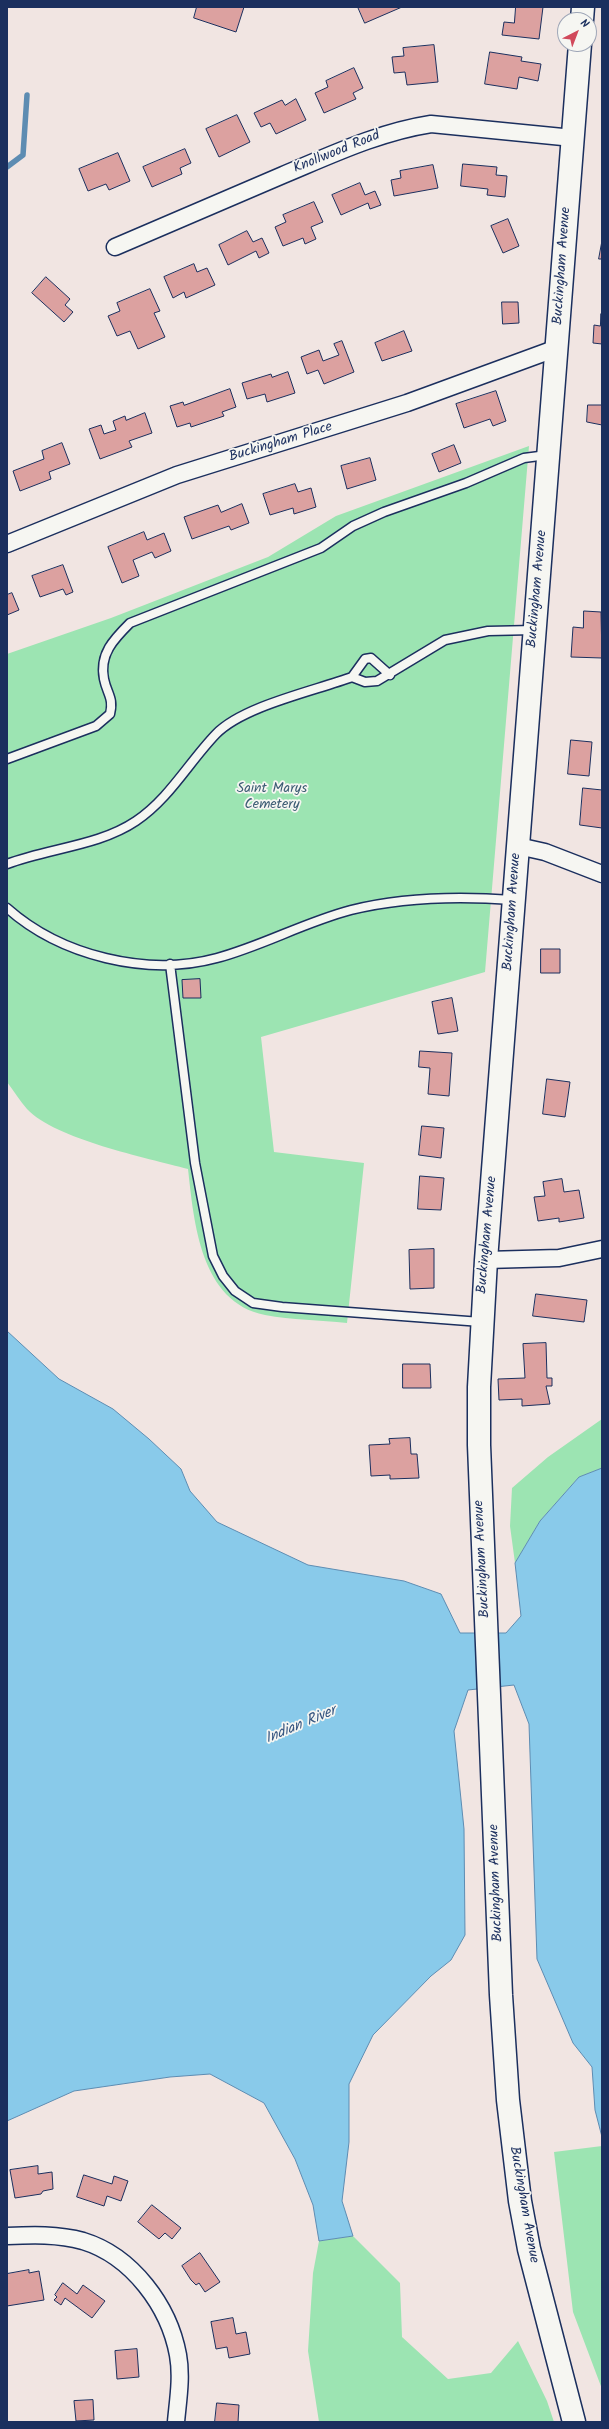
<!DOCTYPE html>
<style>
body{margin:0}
#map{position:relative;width:609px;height:2429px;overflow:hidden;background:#f1e5e2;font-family:Kalam,sans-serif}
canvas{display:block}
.frame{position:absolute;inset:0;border:8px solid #1b2f5e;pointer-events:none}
.north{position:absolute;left:557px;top:12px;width:40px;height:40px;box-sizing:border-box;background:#f6f6f2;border:1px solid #9ea6b7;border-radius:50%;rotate:42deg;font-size:11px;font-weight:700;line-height:16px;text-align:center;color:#1b2f5e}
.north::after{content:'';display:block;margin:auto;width:14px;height:18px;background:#d1495b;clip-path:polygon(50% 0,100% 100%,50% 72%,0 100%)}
</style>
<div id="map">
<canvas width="609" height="2429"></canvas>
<div class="frame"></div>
<div class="north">N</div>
</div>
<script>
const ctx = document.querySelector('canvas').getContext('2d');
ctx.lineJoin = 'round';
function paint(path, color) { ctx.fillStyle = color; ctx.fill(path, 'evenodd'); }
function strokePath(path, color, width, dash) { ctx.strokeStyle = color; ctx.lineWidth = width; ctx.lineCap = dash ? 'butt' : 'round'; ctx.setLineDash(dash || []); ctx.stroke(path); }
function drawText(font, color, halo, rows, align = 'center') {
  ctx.font = font + ' Kalam,sans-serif'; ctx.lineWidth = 3.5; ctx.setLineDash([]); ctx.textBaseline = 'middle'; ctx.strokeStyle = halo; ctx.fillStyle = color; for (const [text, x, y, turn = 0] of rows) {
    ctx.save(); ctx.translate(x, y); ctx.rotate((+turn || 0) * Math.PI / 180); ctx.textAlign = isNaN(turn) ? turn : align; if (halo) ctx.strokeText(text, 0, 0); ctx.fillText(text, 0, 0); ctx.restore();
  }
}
const green = new Path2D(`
 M529 446 485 972 261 1037 274 1152 364 1163 347 1323C320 1320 292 1320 265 1315 200 1302 194 1222 188 1169 147 1158 55 1139 27 1109 20 1101 14 1091 7 1082V654L111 618 268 557 336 516Z
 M602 1419V1468L579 1477 540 1521 515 1563 510 1526 512 1488 548 1457Z
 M602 2146V2389L573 2312 554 2152Z
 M353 2236 400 2283 402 2337 448 2379 491 2373 518 2341 547 2401 554 2422H319L308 2351 313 2273 319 2241Z`);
const water = new Path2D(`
 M7 1331 59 1379 113 1409 149 1439 181 1469 190 1491 217 1522 308 1565 404 1581 441 1594 460 1633H506L521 1616 515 1563 540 1521 579 1477 602 1468V2137L595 2110 592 2067 573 2043 537 1959 529 1724 514 1685 468 1690 454 1731 464 1829 465 1935 451 1960 431 1976 373 2035 349 2084V2142L342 2201 353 2236 319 2241 313 2205 295 2159 264 2103 210 2074 170 2077 74 2091 7 2121Z`);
const stream = new Path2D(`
 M7 167 23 155 27 95`);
const building = new Path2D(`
 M197 7H244L236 32 194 18Z
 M358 7H402L365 23Z
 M516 7H543L539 39 502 35 504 22 514 23Z
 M434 45 438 82 407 85 405 72 394 73 392 57 404 56 403 48Z
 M490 52 522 57 521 61 541 64 538 81 519 77 517 89 485 84Z
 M354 68 363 88 353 93 356 99 324 113 315 93 328 87 326 81Z
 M296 99 306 120 276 134 270 123 261 127 254 113 282 100 285 105Z
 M237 115 250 142 219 157 206 129Z
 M185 149 191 163 180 168 182 174 152 187 143 167Z
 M118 153 130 181 109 190 106 184 88 191 79 169Z
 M463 164 497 167 496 175 507 176 505 197 487 195 488 189 461 186Z
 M433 165 438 188 394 196 391 180 401 178 400 171Z
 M360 183 365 195 375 191 381 205 370 209 368 203 341 215 332 195Z
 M314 202 323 222 311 227 316 239 305 244 303 238 283 246 275 227 286 222 283 215Z
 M508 219 519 246 503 253 491 226Z
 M247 231 253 242 262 238 269 253 259 258 256 251 228 265 219 245Z
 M602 241V259H599Z
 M194 264 197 272 207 268 215 285 186 298 184 292 173 298 164 277Z
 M46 277 70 299 65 305 73 312 64 322 32 293Z
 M150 289 160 311 154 313 165 337 138 349 130 331 117 336 108 316 120 311 117 303Z
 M502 302H518L519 323 503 324Z
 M601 314 602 344 593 343 594 325 600 326Z
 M404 331 412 351 382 361 375 343Z
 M342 341 354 372 324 384 318 370 307 374 301 357 319 350 323 361 339 355 334 344Z
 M288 372 295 393 267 402 265 394 247 399 242 383 271 374 272 377Z
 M230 389 236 407 222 412 224 416 191 427 190 423 177 427 170 406 183 402 184 405Z
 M496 391 506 421 493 426 490 419 464 428 456 404Z
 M588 405H602V425L587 422Z
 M145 413 152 433 129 441 132 447 100 459 89 429 101 425 104 434 116 430 113 421 125 416 126 420Z
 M62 443 70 464 49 472 51 479 20 491 13 471 44 459 42 451Z
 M454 445 461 463 439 472 432 454Z
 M370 458 376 480 347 489 341 466Z
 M295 484 298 492 311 488 316 507 294 514 293 508 270 515 263 494Z
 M242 504 249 523 231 530 229 526 192 539 184 517 218 505 221 512Z
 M144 532 147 540 164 533 171 551 155 558 152 552 133 560 139 576 122 583 108 547Z
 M63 565 73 592 66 595 63 589 40 597 32 576Z
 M12 593 19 610 7 615V595Z
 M584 611 601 612 602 658 571 657 573 627 583 628Z
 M571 740 592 742 589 776 568 774Z
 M583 788 602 790V828L580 825Z
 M541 949H560V973H541Z
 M200 979 201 998H183L182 980Z
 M452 998 458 1031 438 1034 432 1002Z
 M420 1051 452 1053 449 1096 428 1094 430 1068 419 1067Z
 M547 1079 570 1082 565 1117 543 1114Z
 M422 1126 444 1128 441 1158 419 1155Z
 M420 1176 444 1178 441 1210 418 1209Z
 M562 1179 564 1192 579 1190 584 1218 559 1222V1218L538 1221 534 1197 545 1196 543 1182Z
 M434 1249V1288L410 1289 409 1250Z
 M536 1294 587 1300 584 1322 533 1316Z
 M546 1343 547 1378H552V1386H546L550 1404 522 1406V1399L499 1400 498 1379 525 1378 523 1344Z
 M403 1364H430L431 1388H403Z
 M410 1438 411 1454H417L419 1478 390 1479V1475L371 1476 369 1445 390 1444 389 1439Z
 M38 2166V2174L52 2172 53 2189 43 2191 41 2194 15 2198 10 2170Z
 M84 2175 112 2184 114 2176 128 2181 121 2201 107 2196 104 2206 77 2197Z
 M152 2205 181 2228 172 2239 165 2233 159 2239 138 2222Z
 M200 2253 220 2282 205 2292 199 2283 196 2285 191 2280 182 2266Z
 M29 2270V2273L39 2271 44 2300 7 2306V2274Z
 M63 2283 77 2294 83 2285 105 2301 92 2318 65 2298 61 2305 54 2300 57 2297 55 2295Z
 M233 2318 236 2334 246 2332 250 2354 229 2358 227 2347 216 2349 211 2322Z
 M137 2349 139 2377 117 2379 115 2351Z
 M93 2400 94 2420 76 2421 74 2401Z
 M217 2403 239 2405 238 2422H215Z`);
const lane = new Path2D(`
 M352 677 365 659 371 658 390 675
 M7 759 96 726 110 714C114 698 107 694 104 679 99 654 114 639 130 623L321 548 353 526 384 512 466 483 524 458 547 455
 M7 864C49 848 99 846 136 821 169 799 189 762 216 734 243 706 314 691 352 677L365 682 377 681 445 640 488 631 534 630
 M7 908C61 956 147 977 217 958 262 946 305 922 351 910 403 897 459 896 513 900
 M170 964 195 1163 213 1256 223 1276 235 1291 253 1303 282 1307 481 1322`);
const street = new Path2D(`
 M115 247C171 223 227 199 283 175 331 155 379 132 431 124L573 138
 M7 544 177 475 407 403 557 348
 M518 846 545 852 602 874
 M486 1260 559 1258 602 1249
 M7 2236C32 2235 58 2234 83 2241 132 2256 169 2306 178 2355 182 2377 178 2400 176 2422`);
const secondary = new Path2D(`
 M582 20 583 7
 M574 2422 529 2249 520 2201 508 2100 501 1995 479 1445V1387L486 1260 580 44`);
const streetNames = [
 ["Knollwood Road",337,153,-22],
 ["Buckingham Avenue",563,266,-86],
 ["Buckingham Place",281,443,-17],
 ["Buckingham Avenue",538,589,-85],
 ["Buckingham Avenue",513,912,-86],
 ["Buckingham Avenue",488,1235,-85],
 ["Buckingham Avenue",483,1559,-93],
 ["Buckingham Avenue",497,1883,-92],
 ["Buckingham Avenue",523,2205,80]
];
const parkNames = [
 ["Saint Marys",272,790],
 ["Cemetery",272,806]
];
const waterNames = [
 ["Indian River",301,1726,-23]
];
paint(green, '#9ce4b2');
paint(water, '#89caea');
strokePath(water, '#5d8cb2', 1);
strokePath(stream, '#5d8cb2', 5.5);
paint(building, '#dca1a0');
strokePath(building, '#1b2f5e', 1);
strokePath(lane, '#1b2f5e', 11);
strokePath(street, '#1b2f5e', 19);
strokePath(secondary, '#1b2f5e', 25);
strokePath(lane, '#f6f6f2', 8);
strokePath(street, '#f6f6f2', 16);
strokePath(secondary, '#f6f6f2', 22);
drawText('14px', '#1b2f5e', '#f6f6f2', streetNames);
drawText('14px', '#3b5c73', '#f6f6f2', parkNames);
drawText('italic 15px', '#365681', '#f6f6f2', waterNames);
</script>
